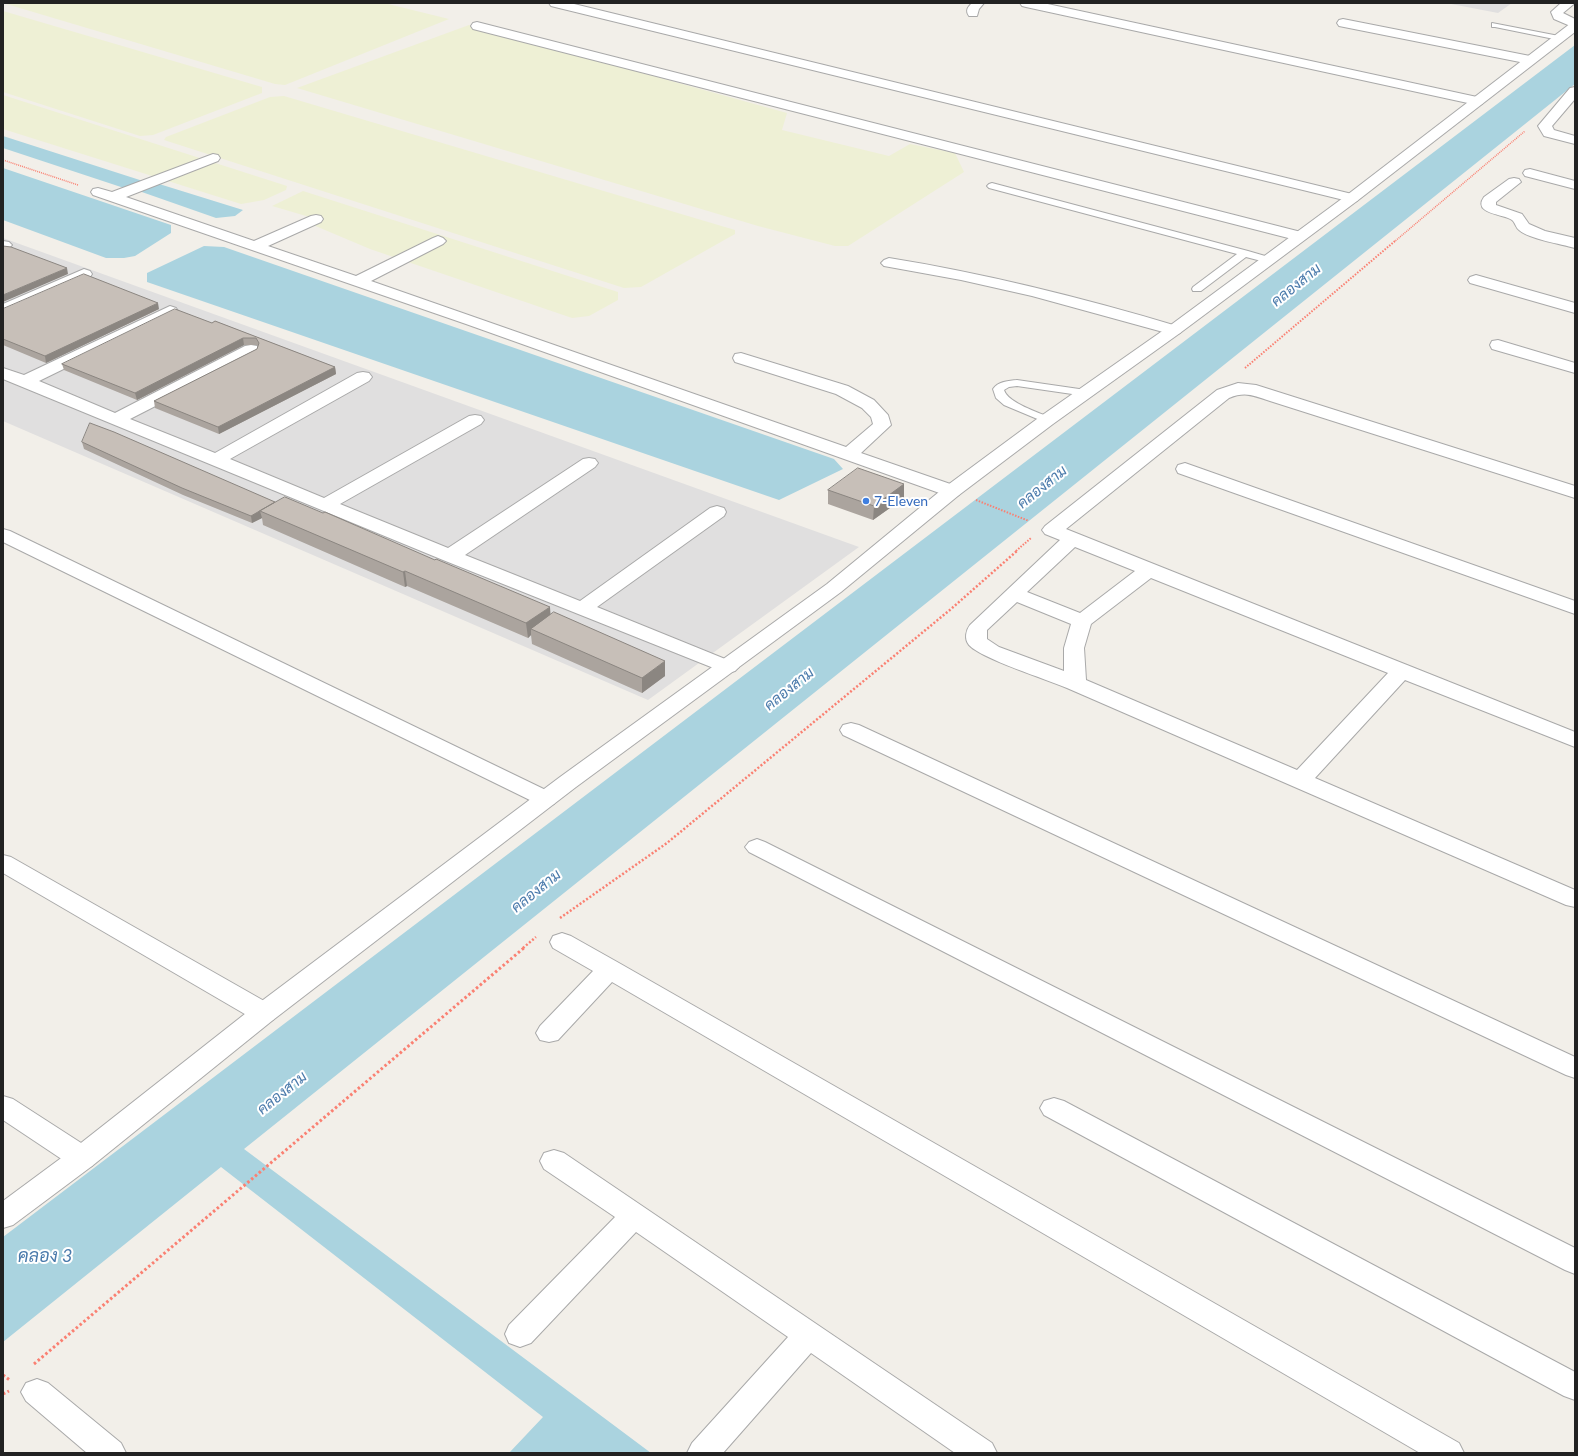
<!DOCTYPE html>
<meta charset="utf-8">
<style>
body{margin:0}
#map{position:relative;width:1578px;height:1456px;overflow:hidden;background:#f2efe9;font-family:Lato,sans-serif}
canvas{display:block}
.frame{position:absolute;inset:0;border:4px solid #222;pointer-events:none}
</style>
<div id="map">
<canvas width="1578" height="1456"></canvas>
<div class="frame"></div>
</div>
<script>
const ctx = document.querySelector('canvas').getContext('2d');
ctx.lineJoin = 'round';
function paint(path, color) { ctx.fillStyle = color; ctx.fill(path, 'evenodd'); }
function strokePath(path, color, width, dash) { ctx.strokeStyle = color; ctx.lineWidth = width; ctx.lineCap = dash ? 'butt' : 'round'; ctx.setLineDash(dash || []); ctx.stroke(path); }
function drawText(font, color, halo, rows, align = 'center') {
  ctx.font = font + ' Lato,Sarabun,sans-serif'; ctx.lineWidth = 4; ctx.setLineDash([]); ctx.textBaseline = 'middle'; ctx.strokeStyle = halo; ctx.fillStyle = color; for (const [text, x, y, turn = 0] of rows) {
    ctx.save(); ctx.translate(x, y); ctx.rotate((+turn || 0) * Math.PI / 180); ctx.textAlign = isNaN(turn) ? turn : align; if (halo) ctx.strokeText(text, 0, 0); ctx.fillText(text, 0, 0); ctx.restore();
  }
}
const residential = new Path2D(`
 M1446 3H1512L1498 13Z
 M3 238 859 547 648 700 3 421Z`);
const farmland = new Path2D(`
 M3 3H384L449 19 285 85 275 84Z
 M3 11 262 87V93L153 135 140 136 3 92Z
 M469 25 787 113 782 130 889 156 910 144 955 153 964 172 848 246H835L758 226 297 88Z
 M3 95 287 186 286 190 264 200 241 204 3 129Z
 M284 96 735 230V234L641 287 624 288 164 140 166 137 270 97Z
 M303 191 618 292V300L589 316 572 318 370 249 306 222 313 218 272 206Z`);
const water = new Path2D(`
 M1575 45V84L244 1149 651 1453H509L543 1417 221 1167 3 1342V1237Z
 M3 136 146 182 124 188 3 148Z
 M3 168 171 225V233L135 256 124 258H106L3 220Z
 M156 183 243 210 235 216 216 218 139 191Z
 M204 246 224 247 834 459 843 469 779 500 147 282V273Z`);
const pathFar3 = new Path2D(`
 M3 160 78 185
 M1394 242 1525 131`);
const pathFar2 = new Path2D(`
 M1245 368 1395 241
 M976 500 1029 521
 M1016 551 1031 538`);
const pathFar1 = new Path2D(`
 M560 918 667 843 951 609 1018 550
 M523 948 536 937`);
const path = new Path2D(`
 M34 1364 525 947
 M3 1375 11 1381
 M3 1394 9 1391`);
const service = new Path2D(`
 M1492 23 1559 36 1563 38 1559 40 1495 27H1492Z
 M992 183 1248 251 1272 258 1274 260 1269 263 1246 257 1201 291H1193L1192 289 1193 287 1237 254 989 188 987 186 989 184Z
 M1017 380 1086 390 1092 393 1086 396 1017 386 1009 387 1004 390C1008 403 1038 412 1051 418L1053 420 1051 422 1047 423 1004 405 996 398 993 389C999 381 1008 381 1017 380Z`);
const minor = new Path2D(`
 M549 3H570L1352 194 1357 195 1359 198 1357 201 1352 202 555 7 551 6Z
 M972 3H984L979 9 977 16H969C965 10 968 7 972 3Z
 M1020 3H1043L1477 97 1482 98 1484 101 1482 104 1477 105 1026 7 1022 6Z
 M1561 3H1575L1563 13 1575 19V28L1554 19 1551 12Z
 M1343 19 1530 56 1534 57 1536 60 1534 63 1530 64 1339 26 1337 23 1339 20Z
 M477 22 1305 233 1308 236 1305 239 1300 241 473 29 471 26 473 23Z
 M1575 87V99L1552 126 1554 130 1575 136V144L1544 136 1538 126 1570 88Z
 M213 154 218 155 220 158 218 161 126 197 254 241 311 216 316 215 321 216 323 219 321 222 268 246 356 276 433 238 438 236 443 238 446 241 443 244 371 281 846 447 873 424 871 417 862 408 836 394 735 362 733 358 735 354 741 353 848 386 874 400 888 415 891 425 861 453 959 487 961 491 959 495 952 497 945 495 466 324 93 195 91 192 93 189 98 188 112 192Z
 M1530 169 1575 181V189L1525 176 1523 173 1525 170Z
 M1514 178 1519 179 1521 182 1496 202V205L1522 214 1529 224 1545 231 1575 238V248C1561 244 1529 239 1519 230 1516 228 1515 222 1512 220 1504 214 1472 214 1484 197L1509 179Z
 M3 241 9 242 12 245 8 249 3 251Z
 M889 258C988 274 1084 298 1180 327L1182 330 1180 333 1174 335 1032 296 961 280 884 266 881 263 884 260Z
 M84 269 90 271 92 274 90 277 3 315V304Z
 M1476 275 1575 303V313L1470 283 1468 280 1470 277Z
 M170 306 176 308 178 311 176 314 39 381 115 413 245 346 251 345 257 346 259 350 257 354 130 419 215 453 357 373 363 372 369 373 372 377 369 381 230 459 324 498 469 416 475 415 481 416 484 420 481 424 340 504 448 548 583 459 589 458 595 459 598 463 595 467 465 555 580 601 710 508 717 506 724 508 726 512 724 516 597 607 735 663 739 667 735 671 728 673 721 671 443 560 3 379V368L24 375Z
 M1498 340 1575 363V373L1492 349 1490 345 1492 341Z
 M1238 383 1256 385 1575 486V498L1270 401C1254 396 1246 391 1229 398L1066 529 1575 732V747L1405 680 1315 778 1575 890V907L1566 905 1067 688C1046 679 982 659 969 645 964 639 966 630 970 625L1060 540 1045 534 1042 530 1045 526 1217 390ZM1075 547 1135 571 1080 613 1027 592ZM1151 578 1388 673 1297 770 1086 680 1084 648 1091 624ZM1017 602 1071 624 1064 648V671L999 647 987 639V630Z
 M1185 463 1575 601V614L1178 473 1176 469 1178 465Z
 M3 529 10 531 554 794 557 799 554 804 546 806 538 804 3 542Z
 M851 723 859 725 1575 1057V1078L1566 1075 843 735 840 730 843 725Z
 M757 839 765 842 1575 1248V1274L1565 1270 749 852 745 847 749 842Z
 M3 855 11 857 273 1006 277 1013 273 1020 264 1022 255 1020 3 873Z
 M562 933 571 936 619 963 1459 1443 1464 1453H1420L612 982 558 1040 549 1042 540 1040 536 1033 540 1026 593 971 553 948 550 942 553 936Z
 M3 1096 13 1099 92 1150 96 1158 92 1166 82 1169 72 1166 3 1120Z
 M1054 1098 1064 1101 1575 1372V1400L1564 1396 1044 1115 1040 1108 1044 1101Z
 M554 1150 564 1153 992 1443 997 1453H955L811 1353 723 1453H687L692 1443 788 1337 636 1232 531 1343 520 1347 509 1343 505 1334 509 1325 615 1217 544 1169 540 1161 544 1153Z
 M37 1379 48 1383 121 1443 126 1453H87L26 1401 21 1392 26 1383Z`);
const tertiary = new Path2D(`
 M1575 22V32L1357 201 1180 333 1053 424 959 495 841 592 576 787 273 1020 92 1166 13 1225 3 1228V1201L72 1150 255 1006 560 777 827 584 945 487 1041 416 1168 327 1347 195 1571 23Z`);
const wall = new Path2D(`
 M3 309H159L46 363 3 345Z
 M215 321 335 367 336 374 219 434 155 408 154 401 257 349 258 346 257 345H244L137 400 64 370 62 364 212 323Z
 M82 442 275 502 550 615 665 676 642 693 532 644 531 635 528 638 407 586 405 587 263 525 262 518 252 523 183 495 84 449Z
 M904 484V498L873 520 828 504V490Z`);
const shadedWall = new Path2D(`
 M67 268 68 274 3 302V295Z
 M158 303 159 309 46 363 45 356Z
 M243 338 244 345 137 400 135 393Z
 M335 367 336 374 219 434 218 427Z
 M904 484V498L873 520 874 506Z
 M260 511 262 518 252 523 251 516Z
 M405 571 407 586 405 587 403 572Z
 M550 607 551 621 531 629V635L528 638 526 623Z
 M665 661V676L642 693V678Z`);
const building = new Path2D(`
 M3 246 11 247 67 268 3 295Z
 M84 274 158 303 45 356 3 339V309Z
 M175 309 212 323 215 321 335 367 218 427 154 401 257 349 259 343 256 338H243L135 393 62 364Z
 M90 423 114 432 275 502 251 516 182 488 82 442Z
 M858 468 904 484 874 506 828 490Z
 M285 497 323 513 325 512 435 560 436 559 550 607 526 623 405 571 403 572 260 511Z
 M554 612 665 661 642 678 531 629Z`);
const markers = [
 [866,501,4,"#3f7fe0"]
];
const shopNames = [
 ["7-Eleven",874,501]
];
const waterNames = [
 ["คลองสาม",1296,285,-39],
 ["คลองสาม",1042,487,-39],
 ["คลองสาม",789,689,-39],
 ["คลองสาม",536,891,-39],
 ["คลองสาม",282,1093,-39]
];
const nearWaternames = [
 ["คลอง 3",45,1256]
];
paint(residential, '#e0dfdf');
paint(farmland, '#eef0d5');
paint(water, '#aad3df');
strokePath(service, '#a9a9a9', 2);
strokePath(minor, '#a9a9a9', 2);
strokePath(tertiary, '#a9a9a9', 2);
strokePath(pathFar3, '#fa8072', 1.5, [1, 1]);
strokePath(pathFar2, '#fa8072', 2, [1.5, 1.5]);
strokePath(pathFar1, '#fa8072', 2.5, [2, 2]);
strokePath(path, '#fa8072', 3, [2.5, 2.5]);
paint(service, '#fff');
paint(minor, '#fff');
paint(tertiary, '#fff');
paint(wall, '#aba49e');
paint(shadedWall, '#8b8681');
paint(building, '#c7bfb8');
strokePath(building, '#8b8681', 1);
for (const [x, y, r, color] of markers) { const dot = new Path2D(); dot.arc(x, y, r, 0, 2 * Math.PI); ctx.fillStyle = color; ctx.fill(dot); strokePath(dot, '#fff', 1.5); }
drawText('14px', '#366cbe', '#fff', shopNames, 'left');
drawText('italic 15px', '#4a7aab', '#fff', waterNames);
drawText('italic 18px', '#4a7aab', '#fff', nearWaternames);
</script>
